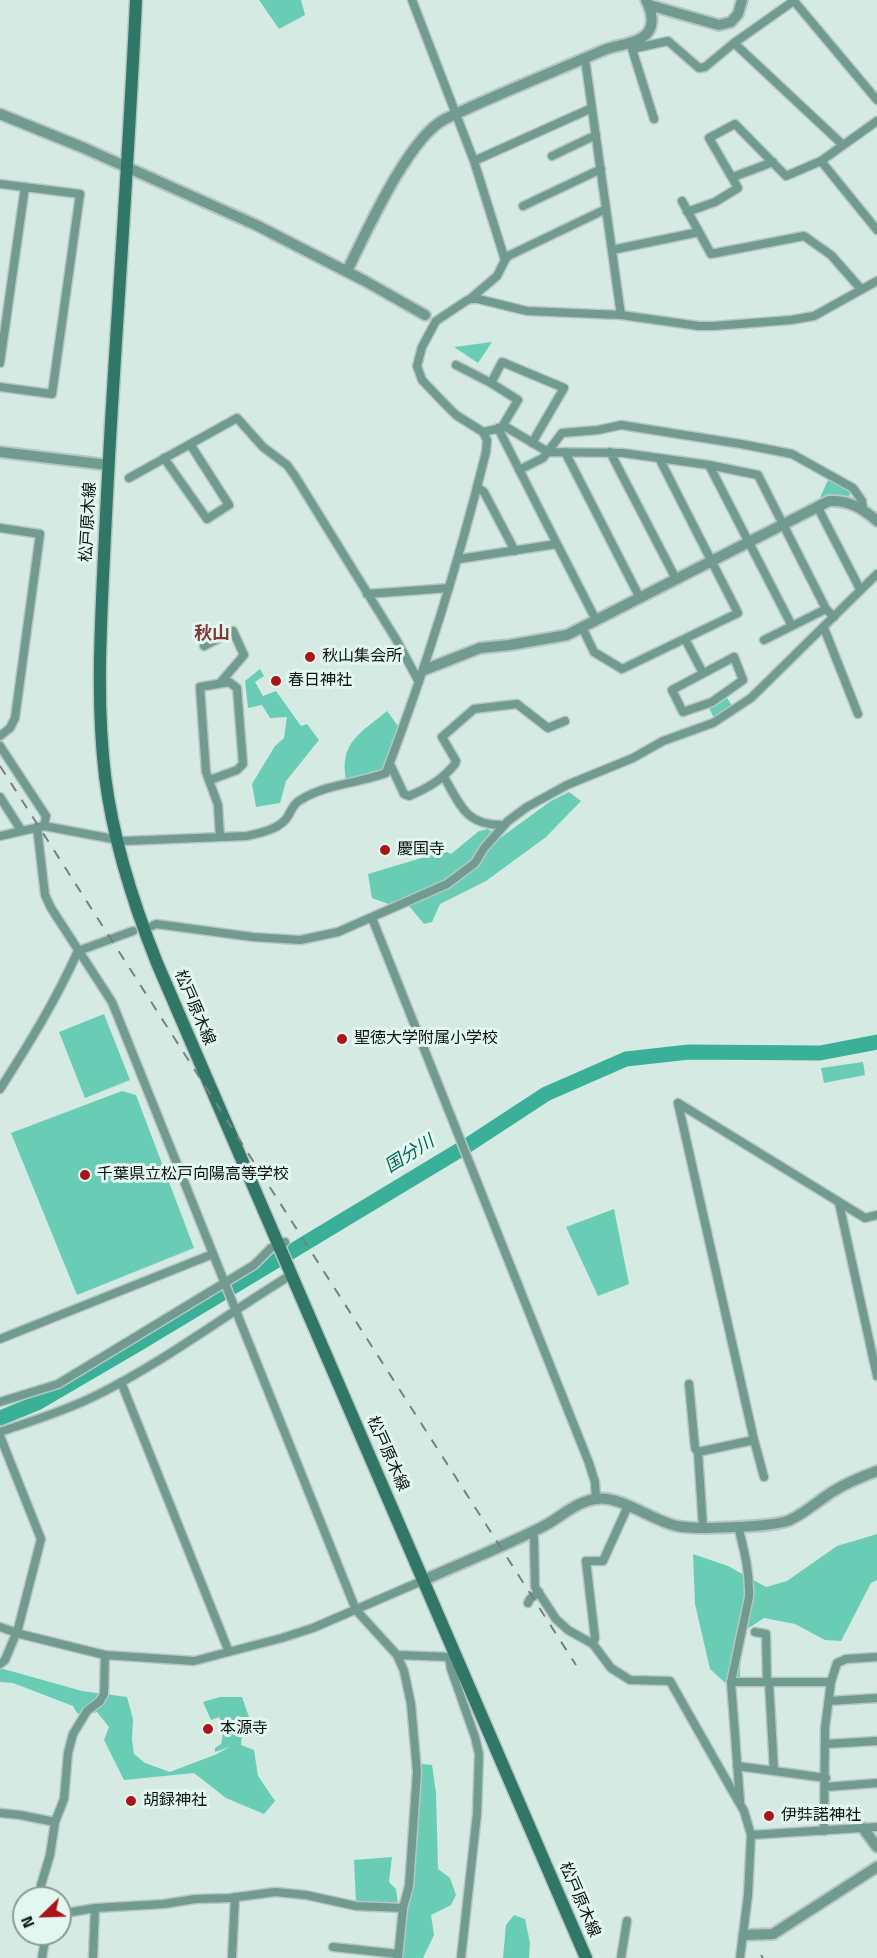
<!DOCTYPE html>
<meta charset="utf-8">
<style>
body{margin:0}
#map{position:relative;width:877px;height:1958px;overflow:hidden;background:#d6eae4;font-family:"Titillium Web",sans-serif}
canvas{display:block}
.north{position:absolute;left:12px;top:1886px;width:60px;height:60px;box-sizing:border-box;background:#e3f7f1;border:2px solid #8d9b97;border-radius:50%;rotate:247deg;font-size:16px;font-weight:700;line-height:24px;text-align:center;color:#0b1210}
.north::after{content:'';display:block;margin:auto;width:21px;height:27px;background:#a9151b;clip-path:polygon(50% 0,100% 100%,50% 72%,0 100%)}
</style>
<div id="map">
<canvas width="877" height="1958"></canvas>
<div class="north">N</div>
</div>
<script>
const ctx = document.querySelector('canvas').getContext('2d');
ctx.lineJoin = 'round';
function paint(path, color) { ctx.fillStyle = color; ctx.fill(path, 'evenodd'); }
function strokePath(path, color, width, dash) { ctx.strokeStyle = color; ctx.lineWidth = width; ctx.lineCap = dash ? 'butt' : 'round'; ctx.setLineDash(dash || []); ctx.stroke(path); }
function drawText(font, color, halo, rows, align = 'center') {
  ctx.font = font + ' "Titillium Web","Noto Sans JP",sans-serif'; ctx.lineWidth = 6; ctx.setLineDash([]); ctx.textBaseline = 'middle'; ctx.strokeStyle = halo; ctx.fillStyle = color; for (const [text, x, y, turn = 0] of rows) {
    ctx.save(); ctx.translate(x, y); ctx.rotate((+turn || 0) * Math.PI / 180); ctx.textAlign = isNaN(turn) ? turn : align; if (halo) ctx.strokeText(text, 0, 0); ctx.fillText(text, 0, 0); ctx.restore();
  }
}
const green = new Path2D(`
 M259 0H301L305 15 279 29Z
 M492 342 478 363 454 347Z
 M828 480 851 489 849 498 818 502Z
 M260 669 264 676 255 682 263 696 276 691 301 726 307 724 319 740 286 781 280 803 256 807 252 784 275 746 284 738 287 717 270 718 262 705 248 708 245 681Z
 M725 695 733 707 714 718 709 708Z
 M387 711 398 726 384 769 368 776 346 780C339 742 361 733 387 711Z
 M569 792 581 801 546 837 486 881 440 904 432 922 424 924 405 901 391 905 372 898 368 874 445 851 451 854 479 831 488 829 500 838 551 801Z
 M104 1014 130 1080 85 1098 59 1032Z
 M863 1062 865 1075 824 1083 821 1068Z
 M122 1091 136 1095 194 1248 77 1295 11 1133Z
 M614 1209 629 1284 598 1296 566 1227Z
 M877 1534V1580L871 1583 841 1641 825 1640 795 1624 764 1618 741 1633 740 1677 733 1690 710 1669 695 1604 693 1554 728 1566 766 1587 787 1581 837 1546Z
 M0 1668 82 1691 127 1697 133 1719 132 1740 134 1754 145 1763 170 1772 217 1754 229 1747 215 1752V1748L221 1744 223 1734 227 1731 219 1717 211 1720 203 1702 220 1697H242L249 1717 243 1726 241 1745 254 1750 258 1776 275 1801 264 1814 226 1798 194 1773 124 1780 104 1740 109 1727 97 1712 81 1715 77 1713 73 1706 13 1683 0 1682Z
 M421 1764 432 1765 436 1793 438 1869 450 1878 456 1895 451 1905 431 1915 434 1935 423 1958H401Z
 M392 1857 389 1882 396 1889 398 1905 356 1903 354 1860Z
 M514 1915 525 1919 530 1943 529 1958H503L506 1925Z`);
const river = new Path2D(`
 M0 1418 37 1403 138 1344 468 1145 546 1094 626 1059 689 1052 820 1053 877 1042`);
const minor = new Path2D(`
 M412 0 474 161 505 260 497 276 470 299
 M794 1 877 100
 M734 43 795 0
 M585 59 621 315
 M654 119 632 49 668 41 699 68 705 67 734 43 843 145
 M877 121 821 161 877 230
 M552 156 596 135
 M474 161 592 108
 M733 177 773 162
 M0 184 80 194 52 394 0 387
 M682 201 711 254 804 236 831 255 861 289
 M523 206 601 169
 M687 212 715 202 738 188 709 138 735 124 786 176 821 161
 M612 250 699 232
 M505 260 508 256 606 209
 M0 363 25 187
 M456 365 491 383 518 400 502 427
 M491 383 502 362 564 388 532 443
 M483 432 506 427 548 452 623 453 709 465 758 475 826 609 834 617
 M565 452 640 598
 M610 452 676 579
 M164 458 207 519 229 505 190 444
 M709 465 792 626
 M519 470 543 458 562 433 598 430 621 425 741 444 792 454 853 488 862 501 863 509
 M129 478 237 418 263 447 287 465 295 476 397 641 419 682
 M477 487 484 492 515 551
 M817 506 860 589
 M0 528 40 534 15 718 10 728 0 736
 M557 544 596 620
 M459 559 557 544 498 428
 M367 594 449 588
 M582 627 594 652 622 669 738 613 659 458
 M824 628 858 714
 M685 639 703 673
 M764 640 826 609
 M204 646 233 631 244 655 220 683
 M734 657 743 680 712 702 683 712 672 690Z
 M0 746 46 816 44 826
 M390 764 404 794 409 796C428 788 442 780 455 764L456 761 442 737 474 709 517 704 548 728 565 721
 M444 777C461 806 466 826 504 825
 M210 780 237 770 243 764 237 688 229 682 200 687 206 772 218 805 220 837
 M0 797 21 830
 M37 827 45 895 51 908 112 1002 356 1610 397 1655 404 1671 411 1704 417 1772 409 1886 403 1908 398 1958
 M0 836 44 826 124 841 247 836C260 833 281 829 288 816 292 809 294 803 302 799 327 784 359 783 386 773 426 668 459 561 486 452L487 440 483 432 456 415 442 401 422 380 417 366 422 347 436 321 466 301 470 299H478L527 311 621 315 699 326H713L791 320 814 316 877 281
 M372 918 589 1463 595 1482 596 1499
 M152 926 156 924 253 937 300 940 338 932 447 884 475 863 484 848 508 821 527 807 567 785 633 758 663 741 713 723 751 698 877 574
 M0 1089C29 1044 56 1000 78 951L133 931
 M678 1103 754 1440 764 1477
 M678 1103 865 1218 877 1215
 M839 1203 877 1376
 M0 1339 213 1254
 M121 1382 229 1652
 M689 1384 695 1448 698 1452 703 1527
 M0 1402 58 1384 254 1265 271 1248 285 1242
 M0 1432C32 1421 65 1411 95 1396 164 1362 225 1315 291 1275
 M0 1436 41 1539 18 1629 5 1660 0 1664
 M698 1452 754 1440
 M738 1526C744 1550 750 1572 749 1597L731 1682 740 1801
 M531 1532 534 1538 535 1587 556 1619 568 1630 593 1644 611 1668 630 1680 670 1681 733 1792 744 1811 751 1835 748 1895 740 1958
 M528 1603 530 1599 539 1592
 M0 1627 20 1634 105 1655 194 1661 282 1638 313 1628 424 1580
 M755 1632 766 1634 767 1682
 M593 1644 595 1638 586 1561H603L628 1506
 M455 1654 449 1657 451 1669 475 1737 479 1754 477 1814 461 1958
 M397 1655 449 1657
 M731 1682H831
 M769 1682 774 1771
 M829 1701 877 1698
 M826 1744 877 1741
 M737 1766 826 1778
 M826 1787 877 1783
 M0 1813 20 1815 55 1822
 M824 1831 825 1728 831 1682 837 1663 846 1659 877 1657
 M751 1835 877 1827
 M41 1898V1885L50 1855 55 1822 64 1799 68 1753 73 1734 87 1711 100 1701 104 1694 105 1655
 M60 1914 95 1908
 M333 1947 398 1954
 M42 1958 46 1934
 M93 1958 95 1908 164 1904 195 1899 230 1898 275 1892 306 1895 356 1906 403 1908
 M232 1958 235 1897
 M621 1958 627 1921`);
const tertiary = new Path2D(`
 M649 5 719 25 731 22 738 14 742 0
 M0 114 84 148 256 225 365 281 425 315
 M347 271C366 233 408 138 445 119 497 94 551 73 604 50 616 45 632 45 643 37 656 28 652 12 646 0
 M0 452 108 465
 M424 670 480 648 510 645 567 635 829 501C849 500 862 508 877 521
 M424 1580C464 1562 505 1546 544 1526 561 1517 577 1501 596 1499 620 1495 653 1521 677 1526 696 1530 774 1527 790 1520 805 1513 818 1501 832 1492 846 1483 861 1477 877 1471
 M863 1828 877 1847
 M744 1935 773 1934 877 1867`);
const secondary = new Path2D(`
 M136 0C130 130 121 260 113 390 109 452 106 514 103 576 100 642 97 709 105 776 113 840 133 903 157 963L586 1958`);
const rail = new Path2D(`
 M0 766 576 1665
 M761 1955 763 1958`);
const markers = [
 [310,657,6,"#a9151b"],
 [276,681,6,"#a9151b"],
 [385,850,6,"#a9151b"],
 [342,1039,6,"#a9151b"],
 [85,1175,6,"#a9151b"],
 [208,1729,6,"#a9151b"],
 [131,1801,6,"#a9151b"],
 [769,1816,6,"#a9151b"]
];
const streetNames = [
 ["松戸原木線",89,522,-87],
 ["松戸原木線",194,1008,67],
 ["松戸原木線",387,1454,66],
 ["松戸原木線",579,1900,67]
];
const poiNames = [
 ["秋山集会所",322,657],
 ["春日神社",288,681],
 ["慶国寺",397,850],
 ["聖徳大学附属小学校",354,1039],
 ["千葉県立松戸向陽高等学校",97,1175],
 ["本源寺",220,1729],
 ["胡録神社",143,1801],
 ["伊弉諾神社",781,1816]
];
const neighbourhoodNames = [
 ["秋山",212,635]
];
const waterNames = [
 ["国分川",410,1155,-32]
];
paint(green, '#69ccb5');
strokePath(river, '#39b097', 15);
strokePath(minor, '#b6c7c2', 11);
strokePath(tertiary, '#b6c7c2', 14);
strokePath(secondary, '#b6c7c2', 15);
strokePath(minor, '#719b90', 8);
strokePath(tertiary, '#719b90', 10);
strokePath(secondary, '#317768', 12);
strokePath(rail, '#75827e', 2, [10, 10]);
for (const [x, y, r, color] of markers) { const dot = new Path2D(); dot.arc(x, y, r, 0, 2 * Math.PI); ctx.fillStyle = color; ctx.fill(dot); strokePath(dot, '#e3f7f1', 2); }
drawText('16px', '#0b1210', '#e3f7f1', streetNames);
drawText('16px', '#0b1210', '#e3f7f1', poiNames, 'left');
drawText('bold 18px', '#813934', '#e3f7f1', neighbourhoodNames);
drawText('italic 18px', '#006454', '#e3f7f1', waterNames);
</script>
